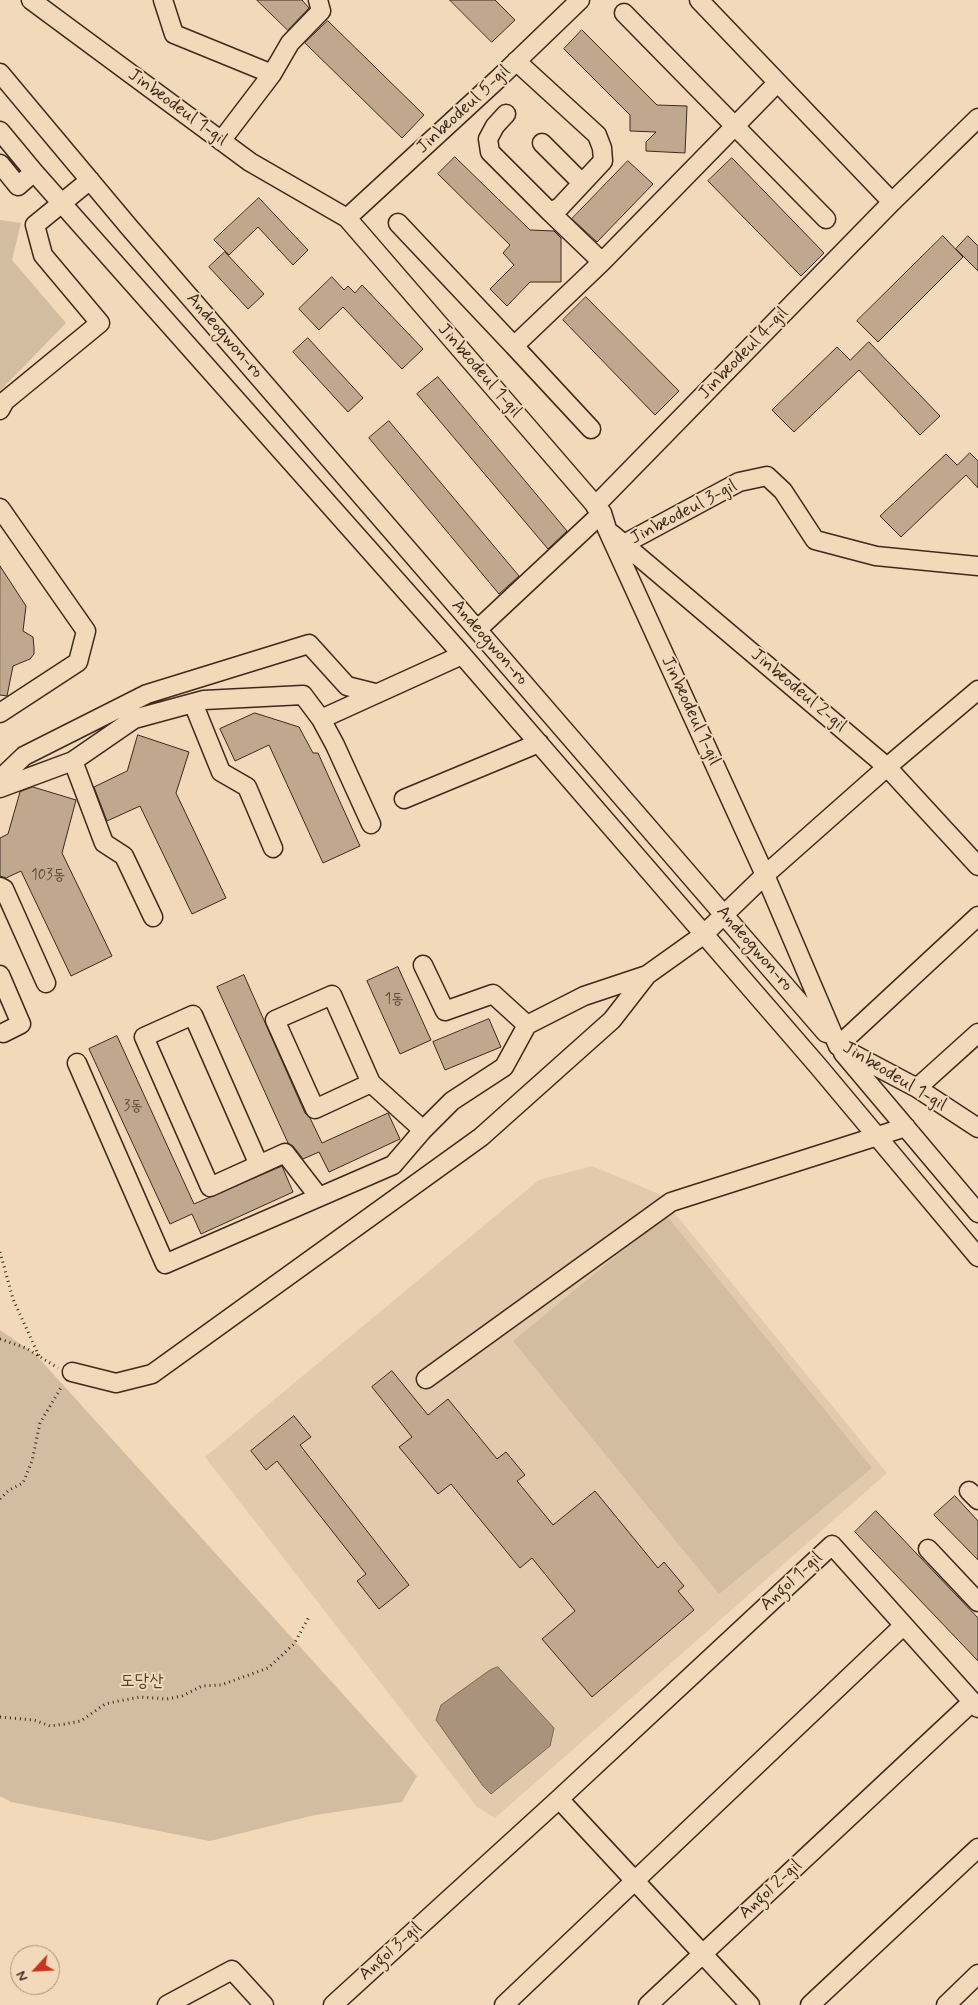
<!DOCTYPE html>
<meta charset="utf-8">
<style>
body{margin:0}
#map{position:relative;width:978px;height:2005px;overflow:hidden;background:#f1d9b9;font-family:Mynerve,sans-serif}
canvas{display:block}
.north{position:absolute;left:10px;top:1945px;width:50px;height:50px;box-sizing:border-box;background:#f1d9b9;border:1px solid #a8937b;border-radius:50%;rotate:245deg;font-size:14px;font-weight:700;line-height:20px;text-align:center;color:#3b2a1e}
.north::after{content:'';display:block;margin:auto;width:18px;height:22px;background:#c8321e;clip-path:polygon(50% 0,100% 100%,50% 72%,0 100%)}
</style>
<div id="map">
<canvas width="978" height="2005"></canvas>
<div class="north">N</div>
</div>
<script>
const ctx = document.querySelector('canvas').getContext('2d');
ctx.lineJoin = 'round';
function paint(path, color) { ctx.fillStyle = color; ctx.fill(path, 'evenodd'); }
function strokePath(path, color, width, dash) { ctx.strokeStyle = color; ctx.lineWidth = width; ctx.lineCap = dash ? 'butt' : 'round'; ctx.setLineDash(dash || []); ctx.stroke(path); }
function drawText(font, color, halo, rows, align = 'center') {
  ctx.font = font + ' Mynerve,"Poor Story",sans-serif'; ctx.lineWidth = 4; ctx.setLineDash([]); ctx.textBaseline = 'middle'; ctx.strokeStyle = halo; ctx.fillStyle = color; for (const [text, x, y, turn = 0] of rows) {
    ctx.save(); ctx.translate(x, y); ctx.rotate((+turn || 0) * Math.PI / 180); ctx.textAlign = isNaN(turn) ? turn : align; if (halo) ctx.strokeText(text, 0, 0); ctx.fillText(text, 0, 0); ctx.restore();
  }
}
const built = new Path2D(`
 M592 1166 659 1194 887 1473 495 1818 477 1807 205 1457 539 1180Z`);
const green = new Path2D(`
 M0 220 21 223 12 260 66 323 0 391Z
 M666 1215 872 1468 719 1594 513 1341Z
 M0 1330 35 1354 417 1776 402 1802 315 1815 210 1841 11 1802 0 1796Z`);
const water = new Path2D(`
 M498 1667 554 1728 550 1746 491 1794 483 1786 436 1720 441 1705 490 1670Z`);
const building = new Path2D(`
 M257 0H302L309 8 288 30Z
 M450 0H495L515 20 492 42Z
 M328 21 424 115 402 138 305 43Z
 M582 30 657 105 687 106 685 153 646 151V142L656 132 630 131V115L564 49Z
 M455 157 530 230 554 231 561 238V282H530L507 306 490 289 514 265 503 253 510 245 438 174Z
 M732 158 824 253 801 276 708 181Z
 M628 161 653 184 597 242 572 219Z
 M259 198 308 250 293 265 258 227 229 255 214 240Z
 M943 236 963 257 878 342 857 321Z
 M968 236 978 246V271L956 249Z
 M225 252 264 294 248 309 209 267Z
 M332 277 344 290 348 286 355 293 362 285 423 349 402 369 343 307 319 330 299 309Z
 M586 297 679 391 655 415 563 320Z
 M308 338 363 398 348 412 293 352Z
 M869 342 940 416 920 435 859 370 794 432 772 410 837 347 850 360Z
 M438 377 567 531 548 549 417 394Z
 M389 421 519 576 499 594 369 438Z
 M970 453 978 461V488L966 475 901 537 880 516 946 454 957 465Z
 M0 566 26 606 23 631 33 637 34 647V654L30 659 13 666 7 696 0 695Z
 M255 713 299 727 313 753H318L360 846 323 863 269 745 235 761 220 729Z
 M138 735 189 752 176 793 226 898 192 914 140 806 107 821 94 787 127 771Z
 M33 787 76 800 62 853 112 956 71 976 21 871 6 878 0 876V838L8 834 20 792Z
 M398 967 431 1040 400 1054 367 981Z
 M244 975 305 1113 310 1118 322 1143 388 1113 400 1139 329 1172 319 1152 303 1159 293 1146 288 1143 217 987Z
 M489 1019 501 1047 445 1070 433 1042Z
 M117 1036 194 1204 282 1166 293 1192 201 1234 192 1214 170 1224 89 1049Z
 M392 1371 428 1415 448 1399 497 1459 506 1452 525 1475 517 1481 553 1525 595 1491 658 1568 664 1562 684 1586 678 1591 694 1610 592 1697 542 1639 575 1611 532 1558 520 1568 451 1484 438 1494 399 1447 412 1437 372 1387Z
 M294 1416 311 1437 300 1445 409 1585 379 1609 357 1581 366 1574 277 1461 266 1470 251 1451Z
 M955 1496 978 1521V1560L934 1515Z
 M876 1511 978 1618V1661L855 1532Z`);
const path = new Path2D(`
 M0 1252 13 1299 39 1356
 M0 1339 26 1348 58 1368
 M0 1499 9 1490 23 1483 32 1461 40 1423 62 1386
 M0 1717 34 1720 50 1726 65 1724 81 1721 105 1704 119 1701 140 1697 167 1699 182 1696 202 1686 221 1685 268 1668 294 1644 310 1615`);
const minor = new Path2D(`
 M31 0 250 162 347 218 602 513 607 529 765 875 838 1046 917 1088 978 1128
 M163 0 174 34 272 74
 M699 0 892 202
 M624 13 826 219
 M0 73 129 227 826 1033
 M506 114 495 126 488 139 490 152 550 212 560 207 603 161 602 148 597 135 516 61
 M0 131 34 172 458 650 818 1066 978 1257
 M221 141 272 74 290 43 321 11 318 0
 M542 143 582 183
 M0 164 18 186 34 172
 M550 212 602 262 777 83
 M347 218 499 78 580 0
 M398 223 514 346
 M0 410 5 401 100 323 43 255 35 225 90 180
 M591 429 514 346 602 262
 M595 506 892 202 978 118
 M0 508 86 631 78 662 0 713
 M612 534 887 767 978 866
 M624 544 739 482 767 476 783 491 815 540 876 556 978 566
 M478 629 602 513
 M193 703 221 772 247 787 273 848
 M73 761 104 843 124 856 153 917
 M0 779 24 756 147 694 309 644 347 686 375 693
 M0 788 73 761 134 719 204 700 303 695 321 719
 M404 799 539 743
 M371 824 335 745 321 719 462 655
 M0 887 4 889 46 983
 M423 965 445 1011 493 994 527 1025 584 996 647 975
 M0 975 21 1024 3 1033
 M838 1046 978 916
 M843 1053 978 1213
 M77 1063 165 1264 393 1165 423 1130 452 1101 504 1067 527 1025
 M371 1083 332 995 275 1020 315 1109 371 1083 423 1130
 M917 1088 978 1033
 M259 1165 193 1015 144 1037 210 1187 285 1153 319 1197
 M72 1372 116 1383 152 1374 481 1137 612 1020 647 975 703 935 765 875 887 767 978 690
 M426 1379 671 1202 906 1127
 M969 1491 978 1500
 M928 1549 978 1602
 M559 1799 750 2005
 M167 2005 232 1970 264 2005
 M333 2005 559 1799 832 1545 978 1708
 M504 2005 903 1626
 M648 2005 972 1702
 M810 2005 978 1848
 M946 2005 978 1974`);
const numberNames = [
 ["103동",48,876],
 ["1동",394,1000],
 ["3동",133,1107]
];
const streetNames = [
 ["Jinbeodeul 1-gil",177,108,36],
 ["Jinbeodeul 5-gil",464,110,-43],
 ["Andeogwon-ro",224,336,49],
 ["Jinbeodeul 4-gil",744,354,-46],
 ["Jinbeodeul 1-gil",479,371,49],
 ["Jinbeodeul 3-gil",684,513,-28],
 ["Andeogwon-ro",489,643,49],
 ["Jinbeodeul 2-gil",798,691,40],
 ["Jinbeodeul 1-gil",690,711,65],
 ["Andeogwon-ro",754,949,49],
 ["Jinbeodeul 1-gil",894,1077,31],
 ["Angol 1-gil",792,1582,-43],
 ["Angol 2-gil",771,1890,-43],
 ["Angol 3-gil",391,1952,-42]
];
const parkNames = [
 ["도당산",142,1682]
];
paint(built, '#e2caac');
paint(green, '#d3bda0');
paint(water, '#a9937c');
strokePath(water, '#7d6956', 1);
paint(building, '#bfa88e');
strokePath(building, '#3b2a1e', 1);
strokePath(minor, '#3b2a1e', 21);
strokePath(path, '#3b2a1e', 3, [1, 4]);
strokePath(minor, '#f1d9b9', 18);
drawText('15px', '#5c4a3a', null, numberNames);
drawText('18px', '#3b2a1e', '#f1d9b9', streetNames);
drawText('18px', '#524032', '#f1d9b9', parkNames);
</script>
